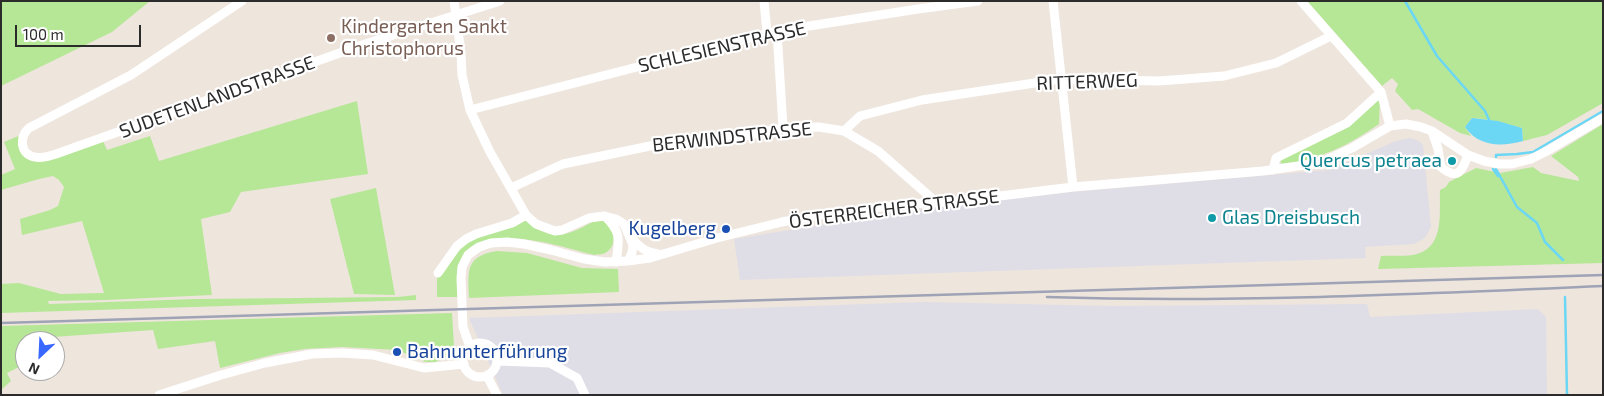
<!DOCTYPE html>
<meta charset="utf-8">
<style>
body{margin:0}
#map{position:relative;width:1604px;height:396px;overflow:hidden;background:#eee5dd;font-family:"Exo 2",sans-serif}
canvas{display:block}
.frame{position:absolute;inset:0;border:2px solid #2b2b2b;pointer-events:none}
.north{position:absolute;left:15px;top:331px;width:50px;height:50px;box-sizing:border-box;background:#fff;border:1px solid #aaa;border-radius:50%;rotate:205deg;font-size:14px;font-weight:700;line-height:20px;text-align:center;color:#2b2b2b}
.north::after{content:'';display:block;margin:auto;width:18px;height:22px;background:#3868ff;clip-path:polygon(50% 0,100% 100%,50% 72%,0 100%)}
.scale{position:absolute;left:15px;top:25px;width:126px;height:22px;box-sizing:border-box;border:2px solid #2b2b2b;border-top:0;padding-left:6px;font-size:15px;line-height:18px;white-space:nowrap;color:#2b2b2b;-webkit-text-stroke:4px #fff;paint-order:stroke}
</style>
<div id="map">
<canvas width="1604" height="396"></canvas>
<div class="frame"></div>
<div class="north">N</div>
<div class="scale">100 m</div>
</div>
<script>
const ctx = document.querySelector('canvas').getContext('2d');
ctx.lineJoin = 'round';
function paint(path, color) { ctx.fillStyle = color; ctx.fill(path, 'evenodd'); }
function strokePath(path, color, width, dash) { ctx.strokeStyle = color; ctx.lineWidth = width; ctx.lineCap = dash ? 'butt' : 'round'; ctx.setLineDash(dash || []); ctx.stroke(path); }
function drawText(font, color, halo, rows, align = 'center') {
  ctx.font = font + ' "Exo 2",sans-serif'; ctx.lineWidth = 4.5; ctx.setLineDash([]); ctx.textBaseline = 'middle'; ctx.strokeStyle = halo; ctx.fillStyle = color; for (const [text, x, y, turn = 0] of rows) {
    ctx.save(); ctx.translate(x, y); ctx.rotate((+turn || 0) * Math.PI / 180); ctx.textAlign = isNaN(turn) ? turn : align; if (halo) ctx.strokeText(text, 0, 0); ctx.fillText(text, 0, 0); ctx.restore();
  }
}
const industrial = new Path2D(`
 M1410 138 1419 141 1423 145 1431 227 1425 238 1414 244 1365 247 1366 258 740 280 734 239 914 210 1072 192 1329 170 1396 141Z
 M924 302 1114 306 1367 304 1370 317 1538 309 1546 317 1547 395H503L469 318Z`);
const green = new Path2D(`
 M1 1H150L112 32 1 86Z
 M1307 1H1603V103L1547 135 1523 141 1522 128C1505 123 1489 119 1472 118L1465 127 1471 136 1460 133 1418 109 1412 110 1395 91 1398 84 1392 78 1382 86Z
 M1380 99 1379 124C1350 145 1318 160 1282 165L1280 160Z
 M357 101 368 174 241 192 230 212 201 219 212 295 106 300 48 301 49 304 196 299 398 297 416 295V300L1 313V284L19 283 61 294 104 293 82 221 22 235 20 219 50 210 58 206 64 187 59 180 53 176 39 179 1 190V175L15 169 4 142 21 135V142L36 158 100 134 107 150 150 136 159 161Z
 M1603 124V263L1378 269 1381 256C1392 255 1406 257 1417 254 1445 246 1439 212 1440 190L1446 187 1449 182 1476 168 1500 173 1533 167 1541 173 1579 181 1578 177 1551 156Z
 M376 188 395 295 354 294 330 199Z
 M524 219C546 238 560 239 585 226 590 223 597 219 603 221 616 226 618 247 605 253 602 255 597 254 594 255 562 247 480 219 461 259 455 271 458 285 458 297H437V277L456 253 470 241Z
 M497 251 527 253 582 268 618 269 619 292 469 298C468 271 465 256 497 251Z
 M452 313 454 346 448 357 435 362H426L397 350 342 347 305 349 280 353 220 368 215 341 158 349 153 330 25 339V364L7 373 11 381 1 390V326Z`);
const water = new Path2D(`
 M1472 118 1498 121 1522 128 1523 141C1501 147 1479 147 1465 127Z`);
const stream = new Path2D(`
 M1405 1 1437 56 1485 111 1490 122
 M1496 157V155L1517 154 1533 152 1603 111
 M1493 169 1498 176
 M1496 169 1517 207 1537 223 1545 242 1563 260
 M1565 297 1567 395`);
const minor = new Path2D(`
 M242 1 131 75 29 128C19 137 20 155 35 157 42 159 49 156 56 154L365 44 500 1
 M454 1 461 53 462 75 470 110 490 152 526 215 536 224 555 231 562 230 589 218 604 216 616 219 624 224 633 245 632 253 628 261
 M764 1 767 33
 M1053 1 1073 187
 M1301 1 1381 92 1390 126
 M777 31 783 128
 M470 110 777 31 918 9 978 1
 M844 131 860 116 922 100 1061 79 1159 81 1224 76 1276 63 1331 36
 M1432 131 1438 149 1441 167C1458 181 1462 171 1468 155
 M1273 170 1276 158 1347 123 1381 92
 M511 188 563 164 650 146 724 140 783 128 819 127 844 131 878 151 936 202
 M605 216C622 233 619 240 616 262
 M632 238C640 248 646 252 658 254
 M438 273 457 246 466 239 476 234 512 223 526 215
 M463 360a17 17 0 1 1 34 0a17 17 0 1 1-34 0Z
 M470 347 463 327 461 278 462 267 468 255 479 247 491 243 507 242 524 244 551 250 584 259 605 262 628 261 650 258 717 238 782 222 819 215 906 204 951 202 1073 187 1263 171 1319 163 1352 148 1390 126 1406 124 1421 127 1432 131 1468 155 1484 161 1499 164H1512L1531 159 1545 152 1603 118
 M498 361 550 363 577 378 585 395
 M487 376 497 395
 M159 395 221 375 265 363 312 354 342 353 373 355 424 368 464 364`);
const rail = new Path2D(`
 M1047 297C1232 303 1418 294 1603 286
 M1 323 1603 275`);
const markers = [
 [331,38,5,"#8d6e63"],
 [1452,161,5,"#0f9aa8"],
 [1212,218,5,"#0f9aa8"],
 [726,229,5,"#1a4fb4"],
 [397,352,5,"#1a4fb4"]
];
const educationNames = [
 ["Kindergarten Sankt",341,27],
 ["Christophorus",341,49]
];
const streetNames = [
 ["SCHLESIENSTRASSE",722,47,-13],
 ["RITTERWEG",1087,82,-2],
 ["SUDETENLANDSTRASSE",217,97,-20],
 ["BERWINDSTRASSE",732,137,-6],
 ["ÖSTERREICHER STRASSE",894,209,-7]
];
const cultureNames = [
 ["Quercus petraea",1442,161],
 ["Glas Dreisbusch",1222,218,"left"]
];
const transitNames = [
 ["Kugelberg",716,229],
 ["Bahnunterführung",407,352,"left"]
];
paint(industrial, '#dfdde6');
paint(green, '#b6e797');
paint(water, '#6bd7f4');
strokePath(stream, '#6bd7f4', 2.5);
strokePath(minor, '#fff', 9);
strokePath(rail, '#9fa3b6', 2.5);
for (const [x, y, r, color] of markers) { const dot = new Path2D(); dot.arc(x, y, r, 0, 2 * Math.PI); ctx.fillStyle = color; ctx.fill(dot); strokePath(dot, '#fff', 2); }
drawText('19px', '#785e54', '#fff', educationNames, 'left');
drawText('19px', '#2b2b2b', '#fff', streetNames);
drawText('19px', '#0d838f', '#fff', cultureNames, 'right');
drawText('19px', '#164399', '#fff', transitNames, 'right');
</script>
